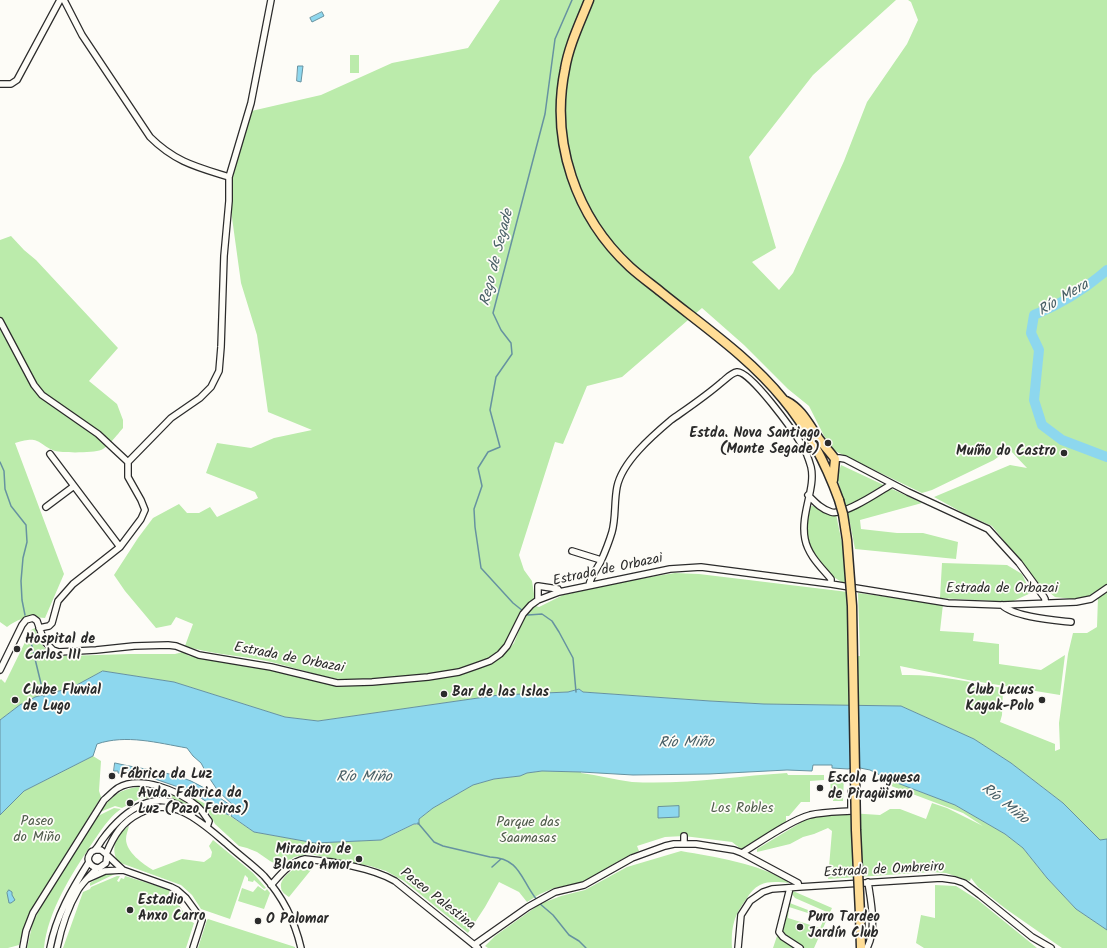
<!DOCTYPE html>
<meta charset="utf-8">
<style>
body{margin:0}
canvas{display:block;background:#fdfcf7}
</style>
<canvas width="1107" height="948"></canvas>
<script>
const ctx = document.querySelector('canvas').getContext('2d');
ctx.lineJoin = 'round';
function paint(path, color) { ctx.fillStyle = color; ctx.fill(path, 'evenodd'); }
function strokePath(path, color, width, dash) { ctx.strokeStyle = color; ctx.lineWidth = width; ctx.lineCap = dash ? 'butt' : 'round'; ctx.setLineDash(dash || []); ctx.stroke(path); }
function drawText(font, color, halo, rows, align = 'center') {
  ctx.font = font + ' Kalam,sans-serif'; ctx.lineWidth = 3.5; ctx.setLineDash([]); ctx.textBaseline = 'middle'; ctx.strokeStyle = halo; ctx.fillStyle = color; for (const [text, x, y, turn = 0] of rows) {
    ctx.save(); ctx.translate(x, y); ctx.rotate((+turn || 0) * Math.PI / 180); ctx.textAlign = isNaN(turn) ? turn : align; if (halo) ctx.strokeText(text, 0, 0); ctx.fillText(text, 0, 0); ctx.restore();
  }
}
const green = new Path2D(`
 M500 0H896L813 75 749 157 776 248 752 262 779 290 793 273 844 161 867 102 907 44 918 20 911 2 908 0H1107V584L1089 596 1073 599 1055 597 1039 584 992 526 965 514 934 497 1010 465 1027 468 1009 449 994 460 932 490 922 493 835 451 824 436 809 406 788 389 744 345 702 308 622 377 587 386 563 444 555 442 519 555 524 570 532 581 535 600 529 604 539 607 563 595 626 581 675 573 699 574 848 592 850 656H860L858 593 943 604 940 631 974 633 973 641 999 644V664L1041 670 1065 655 1060 695 968 680 900 666 902 675C936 674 970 682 1003 688L1002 715 1000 722 1055 744V751L1060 749 1059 723 1068 654 1073 633H1087L1097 627 1098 597 1107 593V839L1100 840 1063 803 1011 763 974 739 901 706 764 704 710 701 583 692 579 689 568 692 499 695 318 721 285 717 174 682 103 671 71 688 35 697 23 704H21L0 720V680L1 679 5 683 31 630 35 628C41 647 45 653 66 656L130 654H175L183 652 189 656 263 667 340 685 356 686 445 677 491 663 502 657 514 643 520 628 513 627C509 637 504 647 496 655 473 673 363 684 333 678 307 673 282 663 256 659 232 655 208 653 185 646L193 624 176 617 171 625 156 628 125 591 114 575 138 538 153 518 179 504 187 513H199L210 507 217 517 258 498 255 492 206 473 217 443 251 448 274 438 312 430 268 412 257 335 241 283 229 196 247 112 321 95 392 63 468 48Z
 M350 55H359V73H350Z
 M11 236 24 250 36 260 118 348 89 381 117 404 123 420V428C118 434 107 448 101 450 94 453 62 453 55 451 36 443 40 435 15 443L64 574 45 618C28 617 21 617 7 627L0 622V240Z
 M841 465 922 503 860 520 861 529 897 533H923L958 542 956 559 855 549 850 523 837 477Z
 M810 506H813L824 512 836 514 845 558 847 584C835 580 830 574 823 565 819 560 814 555 811 549 806 536 805 520 810 506Z
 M942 563 1007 565 1022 574 1031 593 1011 602 940 598Z
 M93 756 101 761 99 791 101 797 28 917 19 945 8 948H0V815L24 791Z
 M542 771 581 772V773C598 775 615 780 632 782 684 785 736 776 787 773L788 775H824V780L810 781V802H801L789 816H786V825L741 849 732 842 684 836 665 837 637 846 639 851 624 858 583 882 554 888 540 894 527 902 519 892 499 882 485 907 468 933 404 881 386 871 370 866 310 854 294 857 282 867 270 861 257 852 247 848 239 846 215 824 208 811 188 795 230 816 254 832 315 843 381 840 415 824 417 825 419 819 433 808 473 785 494 779 520 776 527 773Z
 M830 775H843L844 776 843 801H833V795H831Z
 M892 781 955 805 1005 834 1023 848 1047 878 1076 909 1107 930V948H1062L1006 909 978 887 971 878 970 881 946 873 931 872 828 879 832 831 828 828 814 834 803 837 790 844 757 852V849L805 820 816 816 849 813 880 815 890 809H900L926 819 932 803 947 808 983 826 963 813 886 784Z
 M138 787C162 788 182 798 200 813L199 814C187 805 177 797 161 797 154 797 148 799 141 798L122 808 115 806 100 812C110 797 120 789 138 787Z
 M114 808 121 809C108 818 100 832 91 845 71 875 48 911 44 948H27L33 922 46 898 98 816Z
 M129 826C128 830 126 835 126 839 126 852 143 864 153 870L182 859 204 862 211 857 212 852 209 846 213 840 253 873 266 888 264 889 254 880 253 882 248 881V878L245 875 230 919 201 909 192 895 181 885 118 862C110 849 116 834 129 826Z
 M681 851C715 857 758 863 788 882V883C779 882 768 881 760 885 754 888 750 893 747 898 734 915 731 927 732 948H488L485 946 495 936 540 904 561 896 585 890 627 867Z
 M308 863 315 865 289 897C286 895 281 892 281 887 279 877 299 864 308 863Z
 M106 873H117L90 886V883Z
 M117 876H120L117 881 119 882 121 878 124 879 125 876 170 890 168 896C183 902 183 919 194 923L186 948H63L83 892 90 889 91 887Z
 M935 885 956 886 978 900 1037 948H924L916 943 921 915 935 918Z
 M258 886 265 891 267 889 270 893 264 909 238 901 242 888 253 892Z
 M793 891 832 908 814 948H802L782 934 781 927 787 902 808 910 811 913V914L789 907 788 918 820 928 827 912 795 898 792 894Z
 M208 919 295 947V948H198L207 920Z
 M777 936 798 948H773Z`);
const water = new Path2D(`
 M322 12 324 16 312 22 310 18Z
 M298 66H303L301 82 297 81Z
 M103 671 174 682 285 717 318 721 499 695 568 692 579 689 583 692 710 701 764 704 901 706 974 739 1011 763 1063 803 1100 840 1107 839V930L1076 909 1047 878 1023 848 1005 834 955 805 892 781 870 770 855 767 848 769 832 768V765H813L812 771 787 770 709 774 633 775 581 772 542 771 527 773 520 776 494 779 473 785 433 808 419 819V824H414L381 840 315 843 254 832 231 816 235 807 218 791 208 776 201 763 193 756 187 748C158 743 126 734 97 744L93 756 24 791 0 815V720L21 704H23L35 697 71 688Z
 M115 763C140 769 167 771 191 781 206 788 220 798 233 807L229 815 224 813 190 791 152 778 118 773V771H114Z
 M679 806V817L658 818V807Z
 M9 890 12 892V895L15 900 11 903H9L7 893Z`);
const stream = new Path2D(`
 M0 462 4 471 5 489 11 506 26 525 27 542 23 558 21 581 22 600 25 615
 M523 611 513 603 481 568 475 527 474 509 482 486 478 468 488 452 500 447 490 410 496 377 512 354 511 343 501 330 493 313 545 114 555 39 572 0
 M526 613 528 615 542 614 552 621 559 632 573 658 576 692
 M29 634 44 696
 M418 823 434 842 443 846 490 857C521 858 521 881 537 900
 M492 867 501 859
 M539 903 553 915 569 935 579 941 586 948`);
const river = new Path2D(`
 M1107 270C1085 289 1062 304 1034 315L1031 333 1039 350 1034 400 1042 425 1062 440 1107 457`);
const minor = new Path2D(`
 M64 0 82 35 150 137C175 162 197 167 229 177
 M0 84H11L17 80 60 0
 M0 321 34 385 42 395 98 434 128 462V477L141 500 145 510 141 519 120 547 73 584 58 601 52 623 49 626 39 628
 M50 454 120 547
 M835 459 839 458 845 459 908 492 988 529 1019 563 1044 597 1045 599V603
 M128 462 171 418 200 398 211 387 219 371 221 347 224 256 229 201V177L251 103 271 0
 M808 495C815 502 821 509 831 512 844 516 880 491 892 484
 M46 507 74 486
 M572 551 601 560
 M589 585C591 576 597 569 601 561 605 552 609 542 612 532 616 518 614 502 617 487 622 462 652 436 671 420 688 408 706 396 722 382 726 379 731 373 737 372 750 370 794 432 802 445 806 451 809 460 811 467 816 488 800 514 805 539 808 555 821 567 831 579V584
 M538 600V586L558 589 559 592
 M1002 605C1014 617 1053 620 1071 622
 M0 670 22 625 26 620 33 618 37 621 44 641 53 650 59 652 96 650 134 646 168 645 176 646 199 655 271 667 337 683 372 682 428 677 459 672 479 665 490 661 500 654 507 646 523 614 531 605 538 600 559 592 670 569 701 567 831 584 948 603 1002 605 1076 602 1091 599 1107 588
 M684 844V836
 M95 850H101L107 855 106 863 99 868C92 868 85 861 90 854 93 849 91 853 95 850 98 847 100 843 102 840 124 810 159 783 192 815
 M742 853C760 842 791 820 810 815 824 812 837 812 851 811V792
 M106 854C114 835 122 822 140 813 174 795 202 823 227 844 239 855 253 865 264 876 282 896 295 922 301 948
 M107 855 123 870
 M87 879 105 871 123 870 171 887 177 890 186 898 202 920 193 948
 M271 885C281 874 290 862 305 859 331 861 373 868 395 881L478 948
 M790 888 779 932 783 937 800 948
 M474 945 528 907 555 892 584 885 632 858 665 846 674 844H696L734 850 742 853 798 883 799 887
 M23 947 26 931 33 913 104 800C109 796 113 791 118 788 141 775 179 791 197 806 202 810 205 816 209 821L207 827
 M50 948C56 916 72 889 89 862
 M57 948C61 928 68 907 78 890 83 882 91 875 97 868
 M738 948 741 915 750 901 763 892 772 889 799 887 941 878 955 880 964 883 980 895 1032 937 1051 948
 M867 948C877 929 871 902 868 882`);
const highway = new Path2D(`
 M589 0C580 23 569 45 565 69 550 142 576 217 630 267 640 276 651 284 661 292 703 326 749 357 783 399 808 429 826 464 839 500
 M786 401C802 409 809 425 819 439 824 446 830 452 835 459L833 480
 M860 914 861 948`);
const highwayBridge = new Path2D(`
 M839 500 843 514 847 540 852 606 856 830 860 914`);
const markers = [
 [828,443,4,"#2b2b2b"],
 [1064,453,4,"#2b2b2b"],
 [17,649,4,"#2b2b2b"],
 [444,694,4,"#2b2b2b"],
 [15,700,4,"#2b2b2b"],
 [1042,700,4,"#2b2b2b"],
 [112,776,4,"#2b2b2b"],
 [820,788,4,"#2b2b2b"],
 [130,803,4,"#2b2b2b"],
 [359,859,4,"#2b2b2b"],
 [130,910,4,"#2b2b2b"],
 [258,921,4,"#2b2b2b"],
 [800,927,4,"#2b2b2b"]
];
const poiNames = [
 ["Estda. Nova Santiago",820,435,"right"],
 ["(Monte Segade)",820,451,"right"],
 ["Muíño do Castro",1056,453,"right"],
 ["Hospital de",25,641],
 ["Carlos III",25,657],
 ["Clube Fluvial",23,692],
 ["de Lugo",23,708],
 ["Club Lucus",1034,692,"right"],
 ["Kayak-Polo",1034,708,"right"],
 ["Bar de las Islas",452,694],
 ["Fábrica da Luz",120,776],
 ["Escola Luguesa",828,780],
 ["de Piragüismo",828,796],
 ["Avda. Fábrica da",138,795],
 ["Luz (Pazo Feiras)",138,811],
 ["Miradoiro de",351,851,"right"],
 ["Blanco Amor",351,867,"right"],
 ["Estadio",138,902],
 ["Anxo Carro",138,918],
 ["Puro Tardeo",808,919],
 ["Jardín Club",808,935],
 ["O Palomar",266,921]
];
const streetNames = [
 ["Estrada de Orbazai",608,571,-12],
 ["Estrada de Orbazai",1002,590],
 ["Estrada de Orbazai",289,659,11],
 ["Estrada de Ombreiro",884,871,-3],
 ["Paseo Palestina",437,900,38]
];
const parkNames = [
 ["Los Robles",742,810],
 ["Paseo",37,823],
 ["do Miño",37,839],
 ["Parque das",528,824],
 ["Saamasas",528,840]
];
const waterNames = [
 ["Rego de Segade",498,258,-76],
 ["Río Mera",1064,299,-31],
 ["Río Miño",686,744,-1],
 ["Río Miño",364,778],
 ["Río Miño",1004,805,39]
];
paint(green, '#bbebab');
paint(water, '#8dd7ee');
strokePath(water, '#6692a0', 1);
strokePath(stream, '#6692a0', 1.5);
strokePath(river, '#8dd7ee', 10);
strokePath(minor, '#2b2b2b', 8);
strokePath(highway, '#2b2b2b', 11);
strokePath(minor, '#fdfcf7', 5.5);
strokePath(highway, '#ffdd96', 8);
strokePath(highwayBridge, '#2b2b2b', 11, []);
strokePath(highwayBridge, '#ffdd96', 8);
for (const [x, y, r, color] of markers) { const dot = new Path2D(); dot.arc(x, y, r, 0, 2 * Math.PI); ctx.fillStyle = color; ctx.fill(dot); strokePath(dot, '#fdfcf7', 1.5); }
drawText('bold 14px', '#2b2b2b', '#fdfcf7', poiNames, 'left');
drawText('14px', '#2b2b2b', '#fdfcf7', streetNames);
drawText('14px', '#4f5b4b', '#fdfcf7', parkNames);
drawText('italic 15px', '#485f66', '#fdfcf7', waterNames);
</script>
